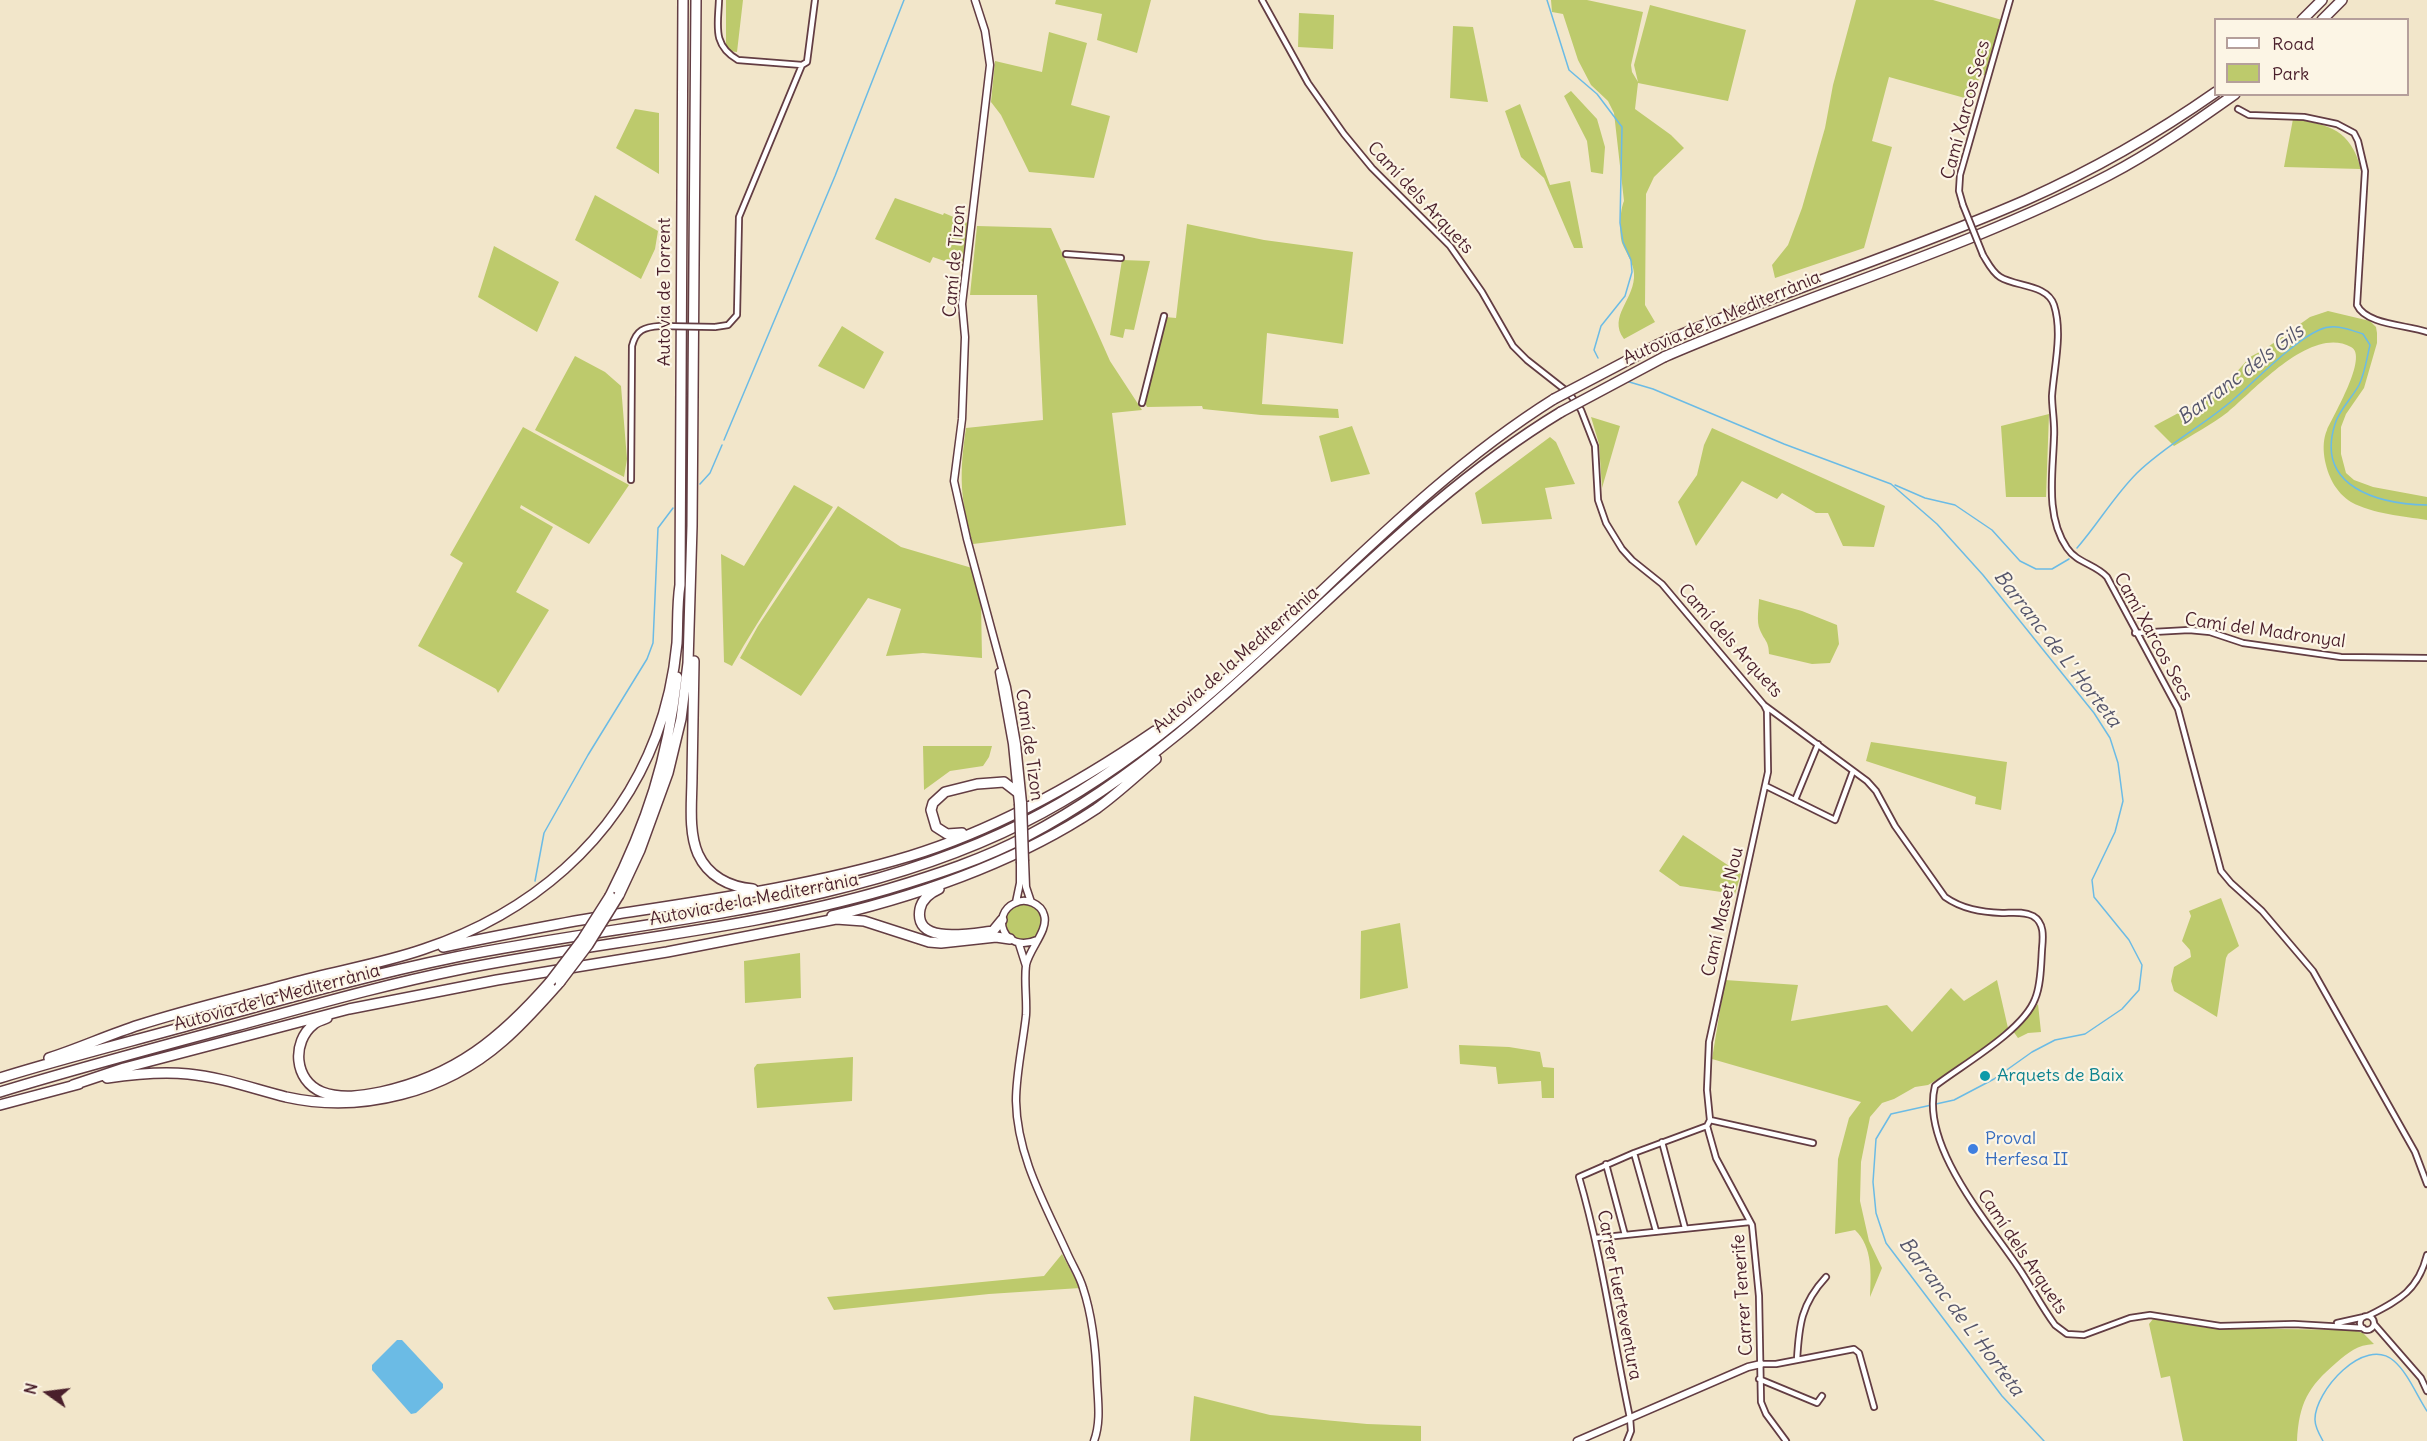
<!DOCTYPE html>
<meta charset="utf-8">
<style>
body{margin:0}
#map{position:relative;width:2427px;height:1441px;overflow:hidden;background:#f2e6ca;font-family:Delius,sans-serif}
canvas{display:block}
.legend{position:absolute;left:2214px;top:18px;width:195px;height:78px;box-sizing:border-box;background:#fcf5e5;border:2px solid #b59f9b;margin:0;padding:8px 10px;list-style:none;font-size:18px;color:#4a1f2b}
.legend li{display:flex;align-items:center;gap:12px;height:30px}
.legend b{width:30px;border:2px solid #b59f9b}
.north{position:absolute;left:18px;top:1363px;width:60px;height:60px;-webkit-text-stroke:4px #fcf5e5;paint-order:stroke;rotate:284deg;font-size:16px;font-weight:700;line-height:24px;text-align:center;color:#4a1f2b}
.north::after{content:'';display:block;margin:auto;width:21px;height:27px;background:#4a1f2b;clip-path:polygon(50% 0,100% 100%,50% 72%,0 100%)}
</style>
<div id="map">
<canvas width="2427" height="1441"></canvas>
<ul class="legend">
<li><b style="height:8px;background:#fff"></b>Road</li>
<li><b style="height:16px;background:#bdca6c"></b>Park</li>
</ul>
<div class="north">N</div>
</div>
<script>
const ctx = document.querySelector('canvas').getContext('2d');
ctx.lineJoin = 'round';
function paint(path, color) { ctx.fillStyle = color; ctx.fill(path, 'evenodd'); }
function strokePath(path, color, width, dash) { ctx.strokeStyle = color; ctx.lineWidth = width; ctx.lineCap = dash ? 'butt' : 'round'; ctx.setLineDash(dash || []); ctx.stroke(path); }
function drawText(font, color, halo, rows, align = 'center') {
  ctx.font = font + ' Delius,sans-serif'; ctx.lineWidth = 4.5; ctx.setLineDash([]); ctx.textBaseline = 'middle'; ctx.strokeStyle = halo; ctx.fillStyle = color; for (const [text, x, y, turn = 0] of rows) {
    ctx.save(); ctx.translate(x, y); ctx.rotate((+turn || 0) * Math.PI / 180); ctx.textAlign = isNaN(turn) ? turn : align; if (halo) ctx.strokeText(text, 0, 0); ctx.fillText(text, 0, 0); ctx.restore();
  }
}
const green = new Path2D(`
 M726 0H743L737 52 728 51 726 48Z
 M1056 0H1151L1137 53 1097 40 1102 14 1055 4Z
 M1551 0H1587L1643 12 1631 65 1632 72 1638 82 1634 65 1650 5 1746 30 1728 101 1638 83 1635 109 1671 135 1684 148 1654 177 1646 194 1645 305 1655 322 1624 339C1607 316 1636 299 1634 273 1633 262 1626 253 1622 243 1619 232 1620 210 1624 201L1614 113 1608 101 1591 85 1578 60 1563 14 1552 12Z
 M1856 0H1933L2002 20 1985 75H1980L1972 100 1889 77 1872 141 1892 147 1864 248 1775 278 1772 265 1788 245 1802 208 1825 128 1833 85Z
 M1299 13 1334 15 1333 49 1298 47Z
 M1453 26 1473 27 1488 102 1450 98Z
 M1049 32 1087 43 1071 105 1110 116 1094 178 1029 172 1001 115 991 102 995 61 1042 72Z
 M1571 91 1597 119 1605 147 1603 174 1591 172 1587 141 1564 96Z
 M1520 104 1550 185 1570 181 1583 248H1574L1544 178 1521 157 1505 111Z
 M635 109 659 113V174L616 148Z
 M2293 119C2330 125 2350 129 2361 169L2284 167Z
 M595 195 658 231 655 249 641 279 575 240Z
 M895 198 943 215 944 213 970 224 964 268 933 257 930 263 875 239Z
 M1187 224 1264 240 1353 252 1343 344 1267 333 1262 404 1338 409 1339 418 1261 415 1203 409 1202 406 1147 407 1145 403 1165 317 1176 318Z
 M977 226 1051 228 1110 361 1142 410 1112 413 1126 525 973 544C960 500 959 474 966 428L1043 420 1037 295H970Z
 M494 246 559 282 537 332 478 297Z
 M1122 260 1150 261 1134 330 1125 329 1123 338 1110 335Z
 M2328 311 2370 321 2376 327 2377 333V343L2364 388 2346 414 2341 427V454L2346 473 2354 480 2373 487 2427 497V520C2403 516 2373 514 2351 502 2344 498 2337 490 2333 483 2325 468 2320 446 2327 430 2333 416 2369 356 2351 347 2311 325 2255 390 2228 412 2211 425 2192 435 2174 446L2154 426 2201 401 2234 375 2250 357 2265 349 2310 317Z
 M842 326 884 352 864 389 818 366Z
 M575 356 605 372 621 386 627 459 624 477 535 430Z
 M2049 414 2046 497H2006L2001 426Z
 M1591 417 1620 426 1602 488 1599 444Z
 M1352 426 1370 474 1331 482 1319 436Z
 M523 427 629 485 589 544 521 505 520 508 553 527 516 592 549 610 498 693 496 689 418 646 463 563 450 555Z
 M1712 428 1885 506 1874 547 1843 546 1828 513H1816L1782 493 1777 499 1742 481 1696 546 1678 502 1697 475 1704 445Z
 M1550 437 1556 442 1575 484 1545 488 1552 519 1482 524 1475 493Z
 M794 485 833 507C799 560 763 611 732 666L724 662 721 554 744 566Z
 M838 506 901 547 972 568 981 602 982 658 923 653 886 656 901 609 868 598 801 696 740 658 758 626Z
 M1759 599 1802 611 1837 625 1839 644 1830 663 1812 664 1769 654C1769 641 1764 640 1760 630 1756 621 1759 608 1759 599Z
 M1871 742 2007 762 2001 810 1975 804 1976 797 1866 761Z
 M923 746H992L989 757 983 766 950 771 924 790Z
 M1683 835 1741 874 1735 894 1680 886 1659 871Z
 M2221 898 2239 946 2228 954 2226 958 2217 1017 2174 991 2171 981 2174 967 2191 957 2190 950 2182 941 2191 916 2189 911Z
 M1006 922a18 18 0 1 1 36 0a18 18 0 1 1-36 0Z
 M1400 923 1408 988 1360 999 1361 931Z
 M800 953 801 998 745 1003 744 961Z
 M1725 980 1798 985 1791 1021 1887 1005 1912 1032 1951 988 1964 1001 1997 980 2008 1028 1973 1058 1928 1085 1915 1087 1894 1099 1882 1103 1870 1117 1861 1162 1860 1201 1869 1241 1882 1268 1870 1297C1871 1274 1873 1247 1855 1230L1835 1234 1838 1159 1849 1118 1861 1102 1712 1059Z
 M2038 1004 2041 1032 2028 1033 2018 1038 2013 1031Z
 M1459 1045 1509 1047 1540 1052 1543 1067 1554 1068V1098H1542L1541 1081 1498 1084 1496 1067 1460 1064Z
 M853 1057 852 1101 757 1108 754 1068 757 1064Z
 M1062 1254 1080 1288 989 1294 834 1310 827 1297 1044 1276Z
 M2153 1319 2208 1328 2353 1330 2363 1333 2374 1344C2357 1345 2349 1352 2336 1363 2308 1387 2299 1403 2297 1441H2183L2170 1376 2161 1378 2149 1324Z
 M1194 1396 1270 1415 1367 1424 1421 1426V1441H1190Z`);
const water = new Path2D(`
 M397 1340H402L443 1384V1388L416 1413 411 1414 372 1370V1365Z`);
const stream = new Path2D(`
 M1547 0 1569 70 1597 94 1622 127 1620 223 1623 242 1631 260 1632 272 1625 296 1601 326 1594 350 1598 358
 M1626 381 1653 389 1784 444 1891 484 1937 524 1983 575 2094 713 2110 738 2118 763 2123 801 2115 832 2092 880 2094 897 2129 940 2142 965 2139 990 2122 1009 2085 1034 2055 1040 2032 1052 1994 1079 1954 1100 1891 1114 1876 1139 1873 1182 1876 1213 1886 1243 2002 1396 2044 1441
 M724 440 835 176 904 0
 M700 484 710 473 722 445
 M1895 485 1925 498 1955 505 1992 530 2020 561 2036 569H2052L2069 559
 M2077 548C2098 524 2114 496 2137 473 2167 444 2203 426 2234 399 2256 380 2294 341 2319 330 2334 323 2348 329 2363 334L2370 345C2367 357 2365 373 2359 385 2352 398 2339 410 2335 424 2315 487 2378 504 2427 505
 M535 881 544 833 588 755 647 659 653 643 658 528 673 508
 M2323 1441C2319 1434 2315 1427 2315 1420 2314 1392 2364 1335 2394 1361 2408 1373 2417 1396 2427 1411`);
const minor = new Path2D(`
 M719 0C718 26 712 45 738 60L802 65
 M1262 0 1308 83 1344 134 1372 168 1450 246 1482 292 1513 346 1527 360 1569 393 1581 410 1595 446 1598 500 1606 523 1622 549 1632 560 1662 584 1764 705 1867 781 1876 791 1895 826 1945 897C1962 909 1981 912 2002 913 2012 913 2023 911 2033 916 2045 923 2043 938 2042 949 2041 965 2041 985 2035 999 2023 1031 1962 1065 1935 1086 1920 1145 1987 1221 2018 1267 2031 1286 2041 1306 2055 1325L2067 1334 2084 1335 2130 1318 2150 1315 2220 1326 2294 1324 2363 1328
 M2238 109 2249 115 2304 117 2337 124 2354 133 2358 141 2365 171 2357 305C2366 325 2408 325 2427 332
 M1963 205 1959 191 1960 175 2010 0
 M1066 254 1121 258
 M1983 255C1988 263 1992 272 2000 277 2016 287 2047 284 2054 305 2063 333 2054 367 2052 396 2052 409 2055 423 2054 437 2053 473 2045 516 2067 548 2077 563 2095 564 2107 577L2178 709 2221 871 2231 883 2262 911 2313 971 2415 1152 2427 1184
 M715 327 728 325 737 315 739 217 802 65 807 62 815 0
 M1142 403 1164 316
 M631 480 632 346C636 330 644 327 660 326
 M2135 633 2189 630 2210 632 2243 643 2341 657 2427 658
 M1766 786 1835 820 1853 771
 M1795 800 1818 744
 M1710 1120 1813 1143
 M1707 1126 1710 1120 1707 1090 1709 1042 1768 772 1767 711 1764 705
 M1707 1126 1716 1158 1752 1225 1759 1296 1761 1402 1766 1414 1786 1441
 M1662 1142 1685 1228
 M1634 1153 1656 1231
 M1606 1164 1625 1235
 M1596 1238 1750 1222
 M2368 1316C2399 1300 2418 1291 2427 1255
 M2360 1323a7 7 0 1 1 14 0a7 7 0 1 1-14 0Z
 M2337 1323 2364 1317
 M2374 1324 2421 1378 2427 1391
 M1797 1360C1799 1325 1801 1304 1826 1277
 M1761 1364H1776L1854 1349 1859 1353 1874 1407
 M1759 1379 1817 1403 1822 1396
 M1627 1441 1631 1431 1630 1418C1613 1338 1602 1256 1579 1177L1634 1153 1707 1126`);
const tertiary = new Path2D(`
 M975 0 985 31 990 65 962 304 965 337 962 419 954 481 967 539 1007 687 1017 744 1023 803
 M999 672 1012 744 1018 804
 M1025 861 1026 887 1031 902
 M1016 902 1020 883V863
 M1037 940C1003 954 990 914 1015 903 1026 897 1041 904 1044 915 1049 930 1029 949 1026 965 1024 982 1027 999 1026 1015 1023 1044 1016 1073 1016 1101 1017 1157 1046 1206 1068 1255 1073 1266 1080 1277 1083 1288 1093 1318 1096 1351 1097 1382 1098 1402 1101 1422 1094 1441
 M1019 944 1026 966
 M1577 1441 1748 1367 1761 1364`);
const motorway = new Path2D(`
 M2302 20 2322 0
 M2322 20 2342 0
 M1657 345C1778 292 1905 253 2026 200 2093 170 2156 134 2216 92
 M1664 357C1811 293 1967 249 2109 175 2153 152 2194 123 2235 94
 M694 661C693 700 693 738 692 776 692 801 688 831 698 854 708 876 729 887 753 889
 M962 833 947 834 936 827 931 810 933 803 945 792 977 784 1004 782 1017 792
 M939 889C930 893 922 899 920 909 913 946 973 933 993 931L1002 920
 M619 895 640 850 668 773 681 719 688 663 692 526 696 0
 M610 896C647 823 668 758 677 677
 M832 916C924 894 1016 862 1096 809 1117 794 1136 776 1156 759
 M443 947C501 935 559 923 617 914 715 899 814 885 910 856 998 829 1079 783 1155 731L1163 729
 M327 1018C323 1020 317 1021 314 1024 291 1042 294 1081 322 1092 341 1099 362 1096 381 1092 455 1076 501 1038 550 982
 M49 1058C80 1048 108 1035 139 1025 189 1009 241 997 292 983 335 971 381 964 424 949 529 914 616 842 656 736 667 707 674 675 677 643 678 624 677 604 680 585L683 0
 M0 1078C64 1058 129 1042 194 1024 281 1000 368 975 456 957 645 919 848 911 1023 823 1229 720 1361 520 1554 399
 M107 1078C134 1074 161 1071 188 1074 221 1077 254 1089 286 1097 362 1114 445 1092 503 1041 524 1023 542 1002 560 982
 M73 1085 124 1068 349 1009 497 980 667 952 836 919 864 921 929 942 941 943 996 937 1010 939
 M0 1092C78 1068 157 1047 236 1026 310 1006 383 985 457 970 601 941 748 930 888 889 935 875 984 859 1027 836 1232 728 1366 530 1561 412
 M0 1105 79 1084`);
const minorBridge = new Path2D(`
 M1963 205 1983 255
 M660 326 715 327`);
const tertiaryBridge = new Path2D(`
 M1023 803 1025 861
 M1018 804 1020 863`);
const motorwayBridge = new Path2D(`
 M1554 399 1657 345
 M1561 412 1664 357
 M550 982 582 940 610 896
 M560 982 588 945 619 895`);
const markers = [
 [1985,1076,6,"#0f9aa8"],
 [1973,1149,6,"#3f7fe0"]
];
const streetNames = [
 ["Camí Xarcos Secs",1966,110,-75],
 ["Camí dels Arquets",1420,198,47],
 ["Camí de Tizon",955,261,-85],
 ["Autovia de Torrent",665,292,-90],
 ["Autovia de la Mediterrània",1722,318,-23],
 ["Camí del Madronyal",2265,631,8],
 ["Camí Xarcos Secs",2153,637,61],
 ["Camí dels Arquets",1730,641,48],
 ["Autovia de la Mediterrània",1236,660,-41],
 ["Camí de Tizon",1029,745,82],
 ["Autovia de la Mediterrània",754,900,-11],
 ["Camí Maset Nou",1723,912,-77],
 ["Autovia de la Mediterrània",277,998,-15],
 ["Camí dels Arquets",2022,1252,56],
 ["Carrer Fuerteventura",1619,1295,79],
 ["Carrer Tenerife",1743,1295,-94]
];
const cultureNames = [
 ["Arquets de Baix",1997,1076]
];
const shopNames = [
 ["Proval",1985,1139],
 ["Herfesa II",1985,1160]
];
const waterNames = [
 ["Barranc dels Gils",2241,375,-37],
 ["Barranc de L' Horteta",2057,649,52],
 ["Barranc de L' Horteta",1961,1317,53]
];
paint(green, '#bdca6c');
paint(water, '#6bbbe5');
strokePath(stream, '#6bbbe5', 1.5);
strokePath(minor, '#633d43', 8);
strokePath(tertiary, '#633d43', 9);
strokePath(motorway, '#633d43', 12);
strokePath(minor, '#fff', 4.5);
strokePath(tertiary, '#fff', 6);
strokePath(motorway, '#fff', 9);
strokePath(minorBridge, '#633d43', 8, []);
strokePath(tertiaryBridge, '#633d43', 9, []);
strokePath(motorwayBridge, '#633d43', 12, []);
strokePath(minorBridge, '#fff', 4.5);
strokePath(tertiaryBridge, '#fff', 6);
strokePath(motorwayBridge, '#fff', 9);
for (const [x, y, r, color] of markers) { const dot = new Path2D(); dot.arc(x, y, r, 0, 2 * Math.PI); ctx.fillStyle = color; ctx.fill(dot); strokePath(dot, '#fcf5e5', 2); }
drawText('18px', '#4a1f2b', '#fcf5e5', streetNames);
drawText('18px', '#0d838f', '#fcf5e5', cultureNames, 'left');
drawText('18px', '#366cbe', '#fcf5e5', shopNames, 'left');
drawText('italic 20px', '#56566c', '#fcf5e5', waterNames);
</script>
